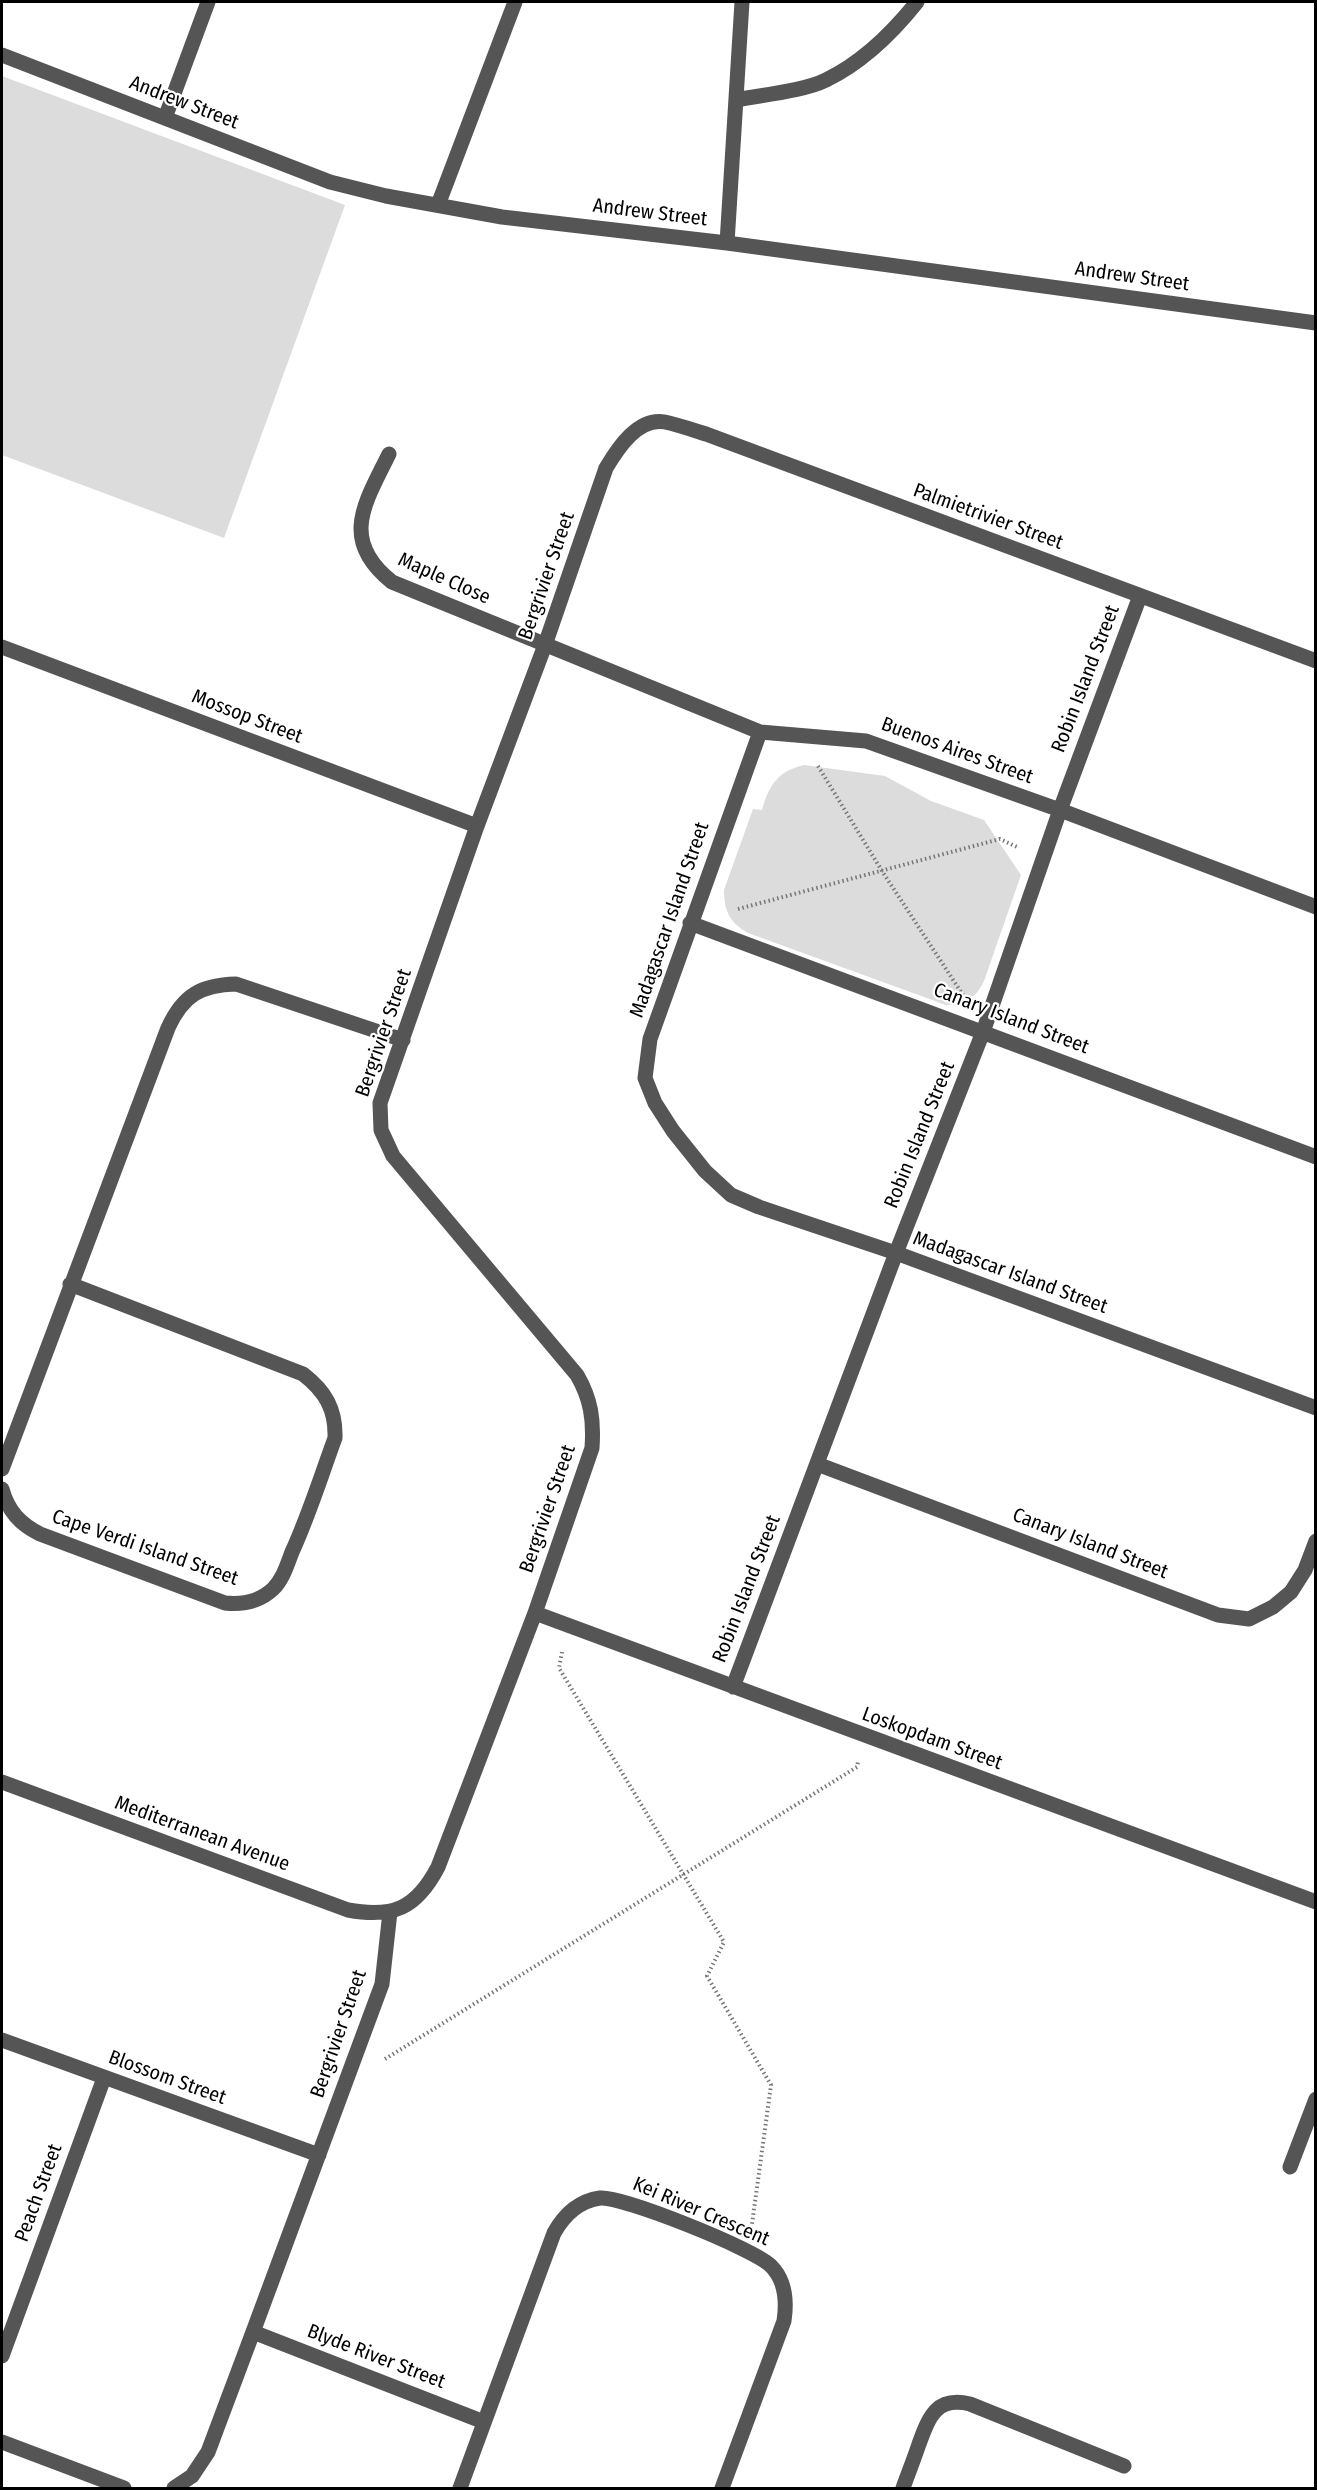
<!DOCTYPE html>
<style>
body{margin:0}
#map{position:relative;width:1317px;height:2490px;overflow:hidden;background:#fff;font-family:"Fira Sans Condensed",sans-serif}
canvas{display:block}
.frame{position:absolute;inset:0;border:3px solid #000;pointer-events:none}
</style>
<div id="map">
<canvas width="1317" height="2490"></canvas>
<div class="frame"></div>
</div>
<script>
const ctx = document.querySelector('canvas').getContext('2d');
ctx.lineJoin = 'round';
function paint(path, color) { ctx.fillStyle = color; ctx.fill(path, 'evenodd'); }
function strokePath(path, color, width, dash) { ctx.strokeStyle = color; ctx.lineWidth = width; ctx.lineCap = dash ? 'butt' : 'round'; ctx.setLineDash(dash || []); ctx.stroke(path); }
function drawText(font, color, halo, rows, align = 'center') {
  ctx.font = font + ' "Fira Sans Condensed",sans-serif'; ctx.lineWidth = 4.5; ctx.setLineDash([]); ctx.textBaseline = 'middle'; ctx.strokeStyle = halo; ctx.fillStyle = color; for (const [text, x, y, turn = 0] of rows) {
    ctx.save(); ctx.translate(x, y); ctx.rotate((+turn || 0) * Math.PI / 180); ctx.textAlign = isNaN(turn) ? turn : align; if (halo) ctx.strokeText(text, 0, 0); ctx.fillText(text, 0, 0); ctx.restore();
  }
}
const green = new Path2D(`
 M2 76 345 205 224 538 2 455Z
 M804 765 885 776 931 801 984 820 1021 875 984 981C976 998 965 1005 946 1005L748 933C730 923 724 911 724 890L753 809 762 810C769 785 778 771 804 765Z`);
const path = new Path2D(`
 M818 766 882 871 963 995
 M738 909 1000 839 1017 847
 M562 1652 559 1668 724 1942 707 1976 771 2085 752 2224
 M385 2059 857 1767 858 1762`);
const minor = new Path2D(`
 M2 55 330 182 386 196 502 217 727 243 1316 323
 M736 100C761 95 804 91 826 80 861 63 893 32 917 2
 M165 118 208 2
 M438 205 515 2
 M727 243 742 2
 M389 454C365 503 339 540 392 582L760 732 866 741 1060 810 1316 907
 M2 647 477 826
 M760 732 650 1039 645 1078 655 1103 673 1131 705 1171 731 1195 759 1207 896 1253 1316 1408
 M690 923 1316 1157
 M817 1464 1218 1615 1249 1619 1273 1607 1291 1592 1305 1570 1316 1541
 M2 1469 168 1028C183 995 201 985 236 984L403 1040
 M2 1489C8 1511 20 1524 40 1534L225 1603C243 1605 260 1601 273 1589 283 1579 287 1565 292 1552 309 1515 321 1476 335 1438 336 1409 325 1391 303 1374L70 1284
 M535 1613 1316 1902
 M733 1687 896 1253 983 1032 1060 810 1140 596
 M2 1782 348 1910C393 1918 416 1909 438 1867L535 1613 592 1448C594 1420 591 1399 577 1375L393 1156 381 1130 380 1103 477 826 545 645 606 468C618 448 638 417 665 422 679 425 693 430 706 434L1316 661
 M2 2040 319 2155
 M1290 2167 1316 2099
 M253 2332 484 2422
 M2 2356 104 2078
 M2 2442 124 2488
 M174 2488 192 2476 208 2452 253 2332 382 1984 390 1912
 M460 2488 554 2233C564 2215 579 2201 600 2198 622 2196 755 2249 771 2266 786 2281 787 2301 784 2321L722 2488
 M903 2488C908 2474 914 2459 919 2444 929 2417 936 2396 970 2404L1124 2466`);
const streetNames = [
 ["Andrew Street",184,103,21],
 ["Andrew Street",650,213,7],
 ["Andrew Street",1132,277,8],
 ["Palmietrivier Street",988,517,20],
 ["Bergrivier Street",547,576,-71],
 ["Maple Close",444,579,24],
 ["Robin Island Street",1086,679,-69],
 ["Mossop Street",247,717,21],
 ["Buenos Aires Street",957,751,20],
 ["Madagascar Island Street",670,920,-71],
 ["Canary Island Street",1011,1019,21],
 ["Bergrivier Street",384,1033,-71],
 ["Robin Island Street",920,1135,-68],
 ["Madagascar Island Street",1010,1273,20],
 ["Bergrivier Street",548,1509,-71],
 ["Canary Island Street",1090,1544,21],
 ["Cape Verdi Island Street",145,1548,19],
 ["Robin Island Street",747,1589,-69],
 ["Loskopdam Street",932,1739,20],
 ["Mediterranean Avenue",202,1834,20],
 ["Bergrivier Street",339,2034,-71],
 ["Blossom Street",167,2078,20],
 ["Peach Street",39,2193,-70],
 ["Kei River Crescent",701,2212,23],
 ["Blyde River Street",376,2357,21]
];
paint(green, '#dcdcdc');
strokePath(path, '#777', 4, [1.5, 3]);
strokePath(minor, '#555', 15);
drawText('20px', '#000', '#fff', streetNames);
</script>
